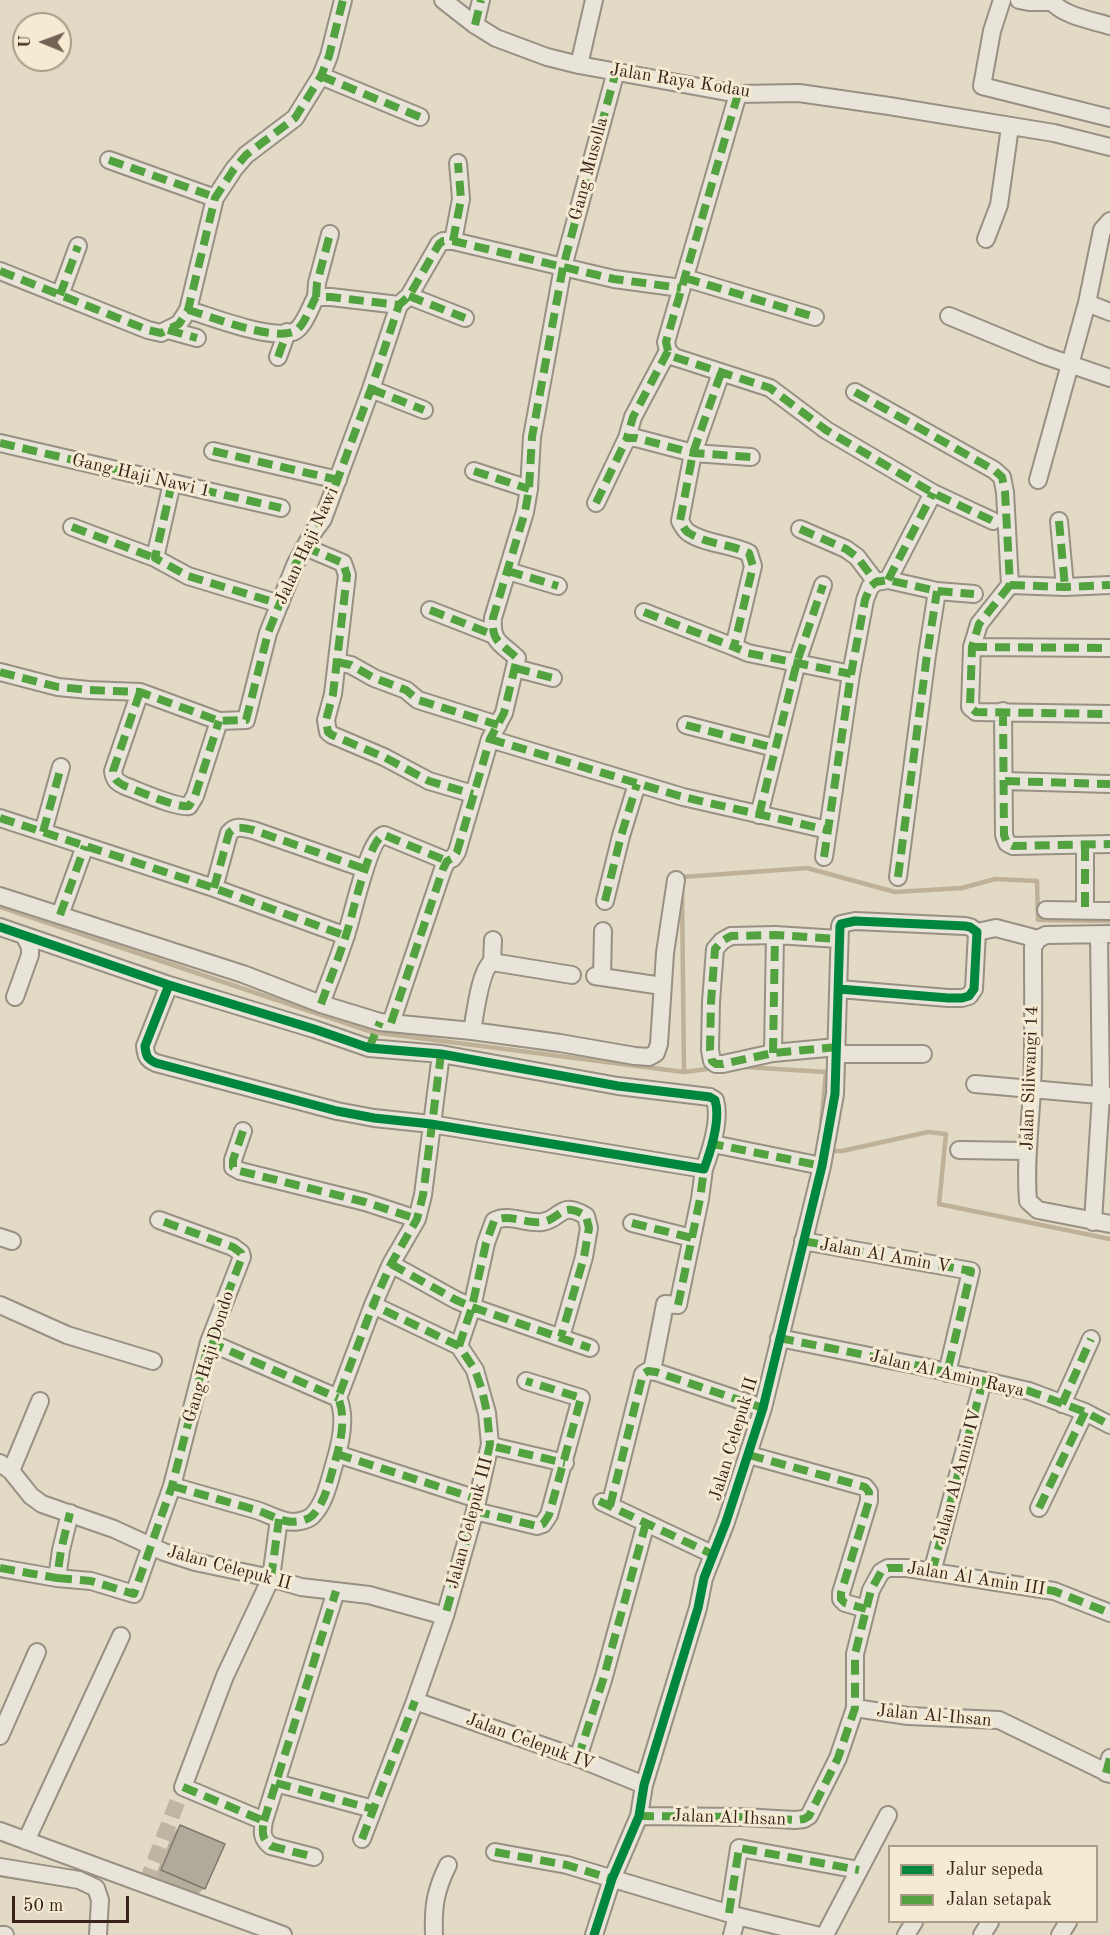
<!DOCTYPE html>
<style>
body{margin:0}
#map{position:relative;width:1110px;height:1935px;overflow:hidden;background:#e2dac5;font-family:"Old Standard TT",serif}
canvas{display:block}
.legend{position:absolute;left:888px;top:1845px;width:210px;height:78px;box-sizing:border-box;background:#f4ebd2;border:2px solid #a99b88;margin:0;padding:8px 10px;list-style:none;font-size:18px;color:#382219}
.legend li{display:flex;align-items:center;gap:12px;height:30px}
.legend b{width:30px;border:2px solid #a99b88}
.north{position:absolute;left:12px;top:12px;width:60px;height:60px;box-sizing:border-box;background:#f4ebd2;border:2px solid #a99b88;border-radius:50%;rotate:271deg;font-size:16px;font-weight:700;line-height:24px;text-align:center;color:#382219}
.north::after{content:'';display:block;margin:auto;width:21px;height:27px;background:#746255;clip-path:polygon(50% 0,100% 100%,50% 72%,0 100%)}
.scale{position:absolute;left:12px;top:1896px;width:117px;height:27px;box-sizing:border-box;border:3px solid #382219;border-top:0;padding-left:8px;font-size:18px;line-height:21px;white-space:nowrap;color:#382219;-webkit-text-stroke:4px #f4ebd2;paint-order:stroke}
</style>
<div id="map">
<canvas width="1110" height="1935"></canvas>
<ul class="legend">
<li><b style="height:8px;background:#00873e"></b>Jalur sepeda</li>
<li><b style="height:8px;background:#53a240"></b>Jalan setapak</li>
</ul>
<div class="north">U</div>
<div class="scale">50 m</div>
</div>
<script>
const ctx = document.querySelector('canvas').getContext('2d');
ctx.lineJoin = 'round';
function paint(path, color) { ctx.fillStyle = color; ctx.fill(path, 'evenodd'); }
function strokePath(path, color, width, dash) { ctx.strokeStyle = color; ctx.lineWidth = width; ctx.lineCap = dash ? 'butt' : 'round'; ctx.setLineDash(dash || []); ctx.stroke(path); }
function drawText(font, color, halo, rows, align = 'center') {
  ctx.font = font + ' "Old Standard TT",serif'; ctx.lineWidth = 6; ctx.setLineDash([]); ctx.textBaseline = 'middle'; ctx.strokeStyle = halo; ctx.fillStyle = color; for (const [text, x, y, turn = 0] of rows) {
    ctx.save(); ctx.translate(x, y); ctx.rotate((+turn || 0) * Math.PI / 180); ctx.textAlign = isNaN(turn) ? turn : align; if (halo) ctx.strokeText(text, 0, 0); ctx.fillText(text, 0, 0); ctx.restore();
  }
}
const shadow = new Path2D(`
 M180 1826 204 1888 197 1895 155 1877 173 1833Z`);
const stream = new Path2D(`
 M682 880V877L807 868 895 892 962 888 995 879 1037 881 1038 920 1110 921
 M682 891 684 1072
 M0 907 372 1032 684 1072 715 1068
 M744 1067 826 1072 821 1126
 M829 1151H842L928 1132 946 1134 939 1204 1110 1239`);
const building = new Path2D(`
 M180 1825 225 1844 205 1889 161 1870Z`);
const minorTunnel = new Path2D(`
 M146 1884 183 1787`);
const minor = new Path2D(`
 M443 0 475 25 496 38 547 57 579 65 738 94 799 93 889 106 1054 133 1110 147
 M1002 0 992 31 982 86 1110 118
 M1019 0 1029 2H1050
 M1050 0C1063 16 1091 20 1110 26
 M475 25 481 0
 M579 65 594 0
 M321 76 420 117
 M738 94 666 342 668 351 674 357 770 388 826 430 933 493 993 521
 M109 160 215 198
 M986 239 999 205 1010 127
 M453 241 461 199 458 163
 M0 271 148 330 161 333 179 324 188 310 215 198 234 169 246 155 295 118 321 76 329 56 343 0
 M685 278 815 317
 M60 295 78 246
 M409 296 465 318
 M316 297 317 283 330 234
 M1087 303 1110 312
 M188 310C213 317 269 340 293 332 304 328 310 307 316 297H331L399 305 409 296 439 244 443 241H453L614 279 681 288
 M949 316 1043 355 1110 378
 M168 330 197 338
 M668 351 633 417 627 438H636L693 453 751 457
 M278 357 287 332
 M721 373 693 453 680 521C683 526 685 531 689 533 706 544 730 544 749 553L753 566 734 647 748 653 851 674
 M371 389 424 410
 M855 392 994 470 1002 477 1005 492 1010 585
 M0 443 281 508
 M213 451 338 480
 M474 471 529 489
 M1038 480 1087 303 1102 230 1110 221
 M172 483 155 558 188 576 280 604
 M596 503 627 438
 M1059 521 1065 587
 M72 527 155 558
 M800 529 846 549 857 557 876 582
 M305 547 343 563 347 575 333 694 326 720 328 732 332 735 384 757 429 781 473 794
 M508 571 558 586
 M888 580 933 493
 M1010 585 979 624 972 647 970 707 976 712 1110 714
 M1010 585 1065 587 1110 585
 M430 610 494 635
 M644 612 734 647
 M972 647 1110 648
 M337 662 351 665 374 678 406 690 418 700 498 725
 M515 668 553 678
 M0 672 58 687 89 690 140 692 219 721 246 720 268 633 296 563 312 534 323 519 371 389 399 305
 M140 692 113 771C114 780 117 782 125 786 139 791 176 808 189 806L195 796 219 721
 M1003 711 1004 835 1007 843 1013 846 1110 844
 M686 725 775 748
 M490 739 683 797 828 830
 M1005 781 1110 784
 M759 815 797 662 823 585
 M0 818 214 888 346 936
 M43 832 61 767
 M1085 846V910
 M824 857 851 674 865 600 870 587 876 582 888 580 937 591 974 594
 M898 877 927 655 937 591
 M214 888 229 833C236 825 243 828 253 830L365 869
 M0 896 243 974 321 1004 380 1022 472 1031 560 1043 635 1056 649 1057 656 1053 659 1044 665 953 676 880
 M605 901 621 836 637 784
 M1046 910 1110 911
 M60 915 85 846
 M0 927 169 985 314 1029 369 1048 441 1054 618 1086 710 1097 715 1100C721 1119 711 1150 704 1169L431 1124 374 1118 337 1111 156 1063C147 1059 146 1056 145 1046L169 985
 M977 932 996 928 1038 939
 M1110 934 1046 935 1038 939 1033 947C1033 994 1034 1043 1032 1090 1030 1127 1025 1164 1028 1201L1038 1210 1110 1224
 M492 962 493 940
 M595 976 662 986
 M602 977 603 931
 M15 997 30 955V947L24 935
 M321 1004C329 982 338 960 345 938 352 920 368 839 384 835L447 861
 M391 1023 443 869 447 861 453 858 457 852 490 739 504 713 517 658C501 643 491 642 493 618L525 512 529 489 532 437 563 267 616 71
 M472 1031C475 1015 480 970 492 962L572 975
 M837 1047 773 1053 723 1064H716L712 1061 710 1050 711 1002 715 949 722 941 731 936 775 935 839 939
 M773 1053 775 935
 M837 1054H923
 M975 1084 1110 1096
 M243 1131 233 1160V1167L240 1171 365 1202 417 1219
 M713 1144 822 1166
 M959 1150 1027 1151
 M1093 1222 1101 1095 1099 935
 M632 1223 692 1238
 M0 1237 12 1241
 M803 1241 971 1271 947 1373
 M391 1264 456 1300 472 1307 590 1348
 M0 1305 67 1335 153 1361
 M779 1338 920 1366 1029 1391 1085 1412 1110 1425
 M209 1342 338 1398
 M459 1346 472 1307 486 1243 494 1221C508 1213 526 1224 542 1222 562 1219 560 1200 586 1216L589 1228 584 1257 561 1337
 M652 1371 665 1304 678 1305 700 1199 704 1169
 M1062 1404 1091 1339
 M496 1447 565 1463
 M337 1454 477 1499
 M749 1455 865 1487 869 1492V1501L841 1593V1599L845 1603 866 1609
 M0 1463 11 1471 31 1496 42 1504 114 1529 164 1552 195 1562 271 1578 301 1587 369 1595 445 1616
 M11 1471 40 1401
 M172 1486C200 1494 228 1502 256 1510 266 1513 276 1519 286 1521 294 1523 306 1521 312 1516 325 1503 329 1482 334 1465 340 1446 347 1417 338 1398L373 1305
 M602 1502 712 1554
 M610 1506 643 1374 648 1371 656 1372 763 1408
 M1039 1508 1085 1412
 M475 1511 537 1526 543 1524 549 1515 581 1398 526 1381
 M279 1519 271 1578 225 1676 183 1787 264 1821C262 1832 261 1838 271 1846L314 1857
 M0 1568 57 1578 61 1550 70 1513
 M932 1572 983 1381
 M57 1578 91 1581 134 1594 172 1486 209 1342 242 1257 241 1253 233 1247 159 1220
 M415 1701 578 1758 644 1785
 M855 1708 908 1716 999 1720 1110 1774
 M0 1736 37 1652
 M578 1758 603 1680 646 1523
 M1106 1773 1110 1758
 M276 1783 373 1809
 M639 1816 742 1817 795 1820 804 1819 809 1816 838 1758 855 1708V1654L871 1590 881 1572 888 1568H907L1054 1591 1110 1613
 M264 1821 336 1591
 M0 1831 283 1935
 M362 1839 415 1701 445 1616 475 1511 490 1444 487 1413 475 1370 459 1346 373 1305 391 1264 417 1219 423 1195 441 1054
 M26 1841 121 1636
 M495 1852 567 1865 737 1916 816 1935
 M0 1867 79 1880 96 1888 100 1900 98 1935
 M729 1913 739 1848 859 1870
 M0 1935H5
 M434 1935C433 1907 435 1891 448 1865
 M594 1935 612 1879 639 1816 644 1785 698 1608 704 1578 726 1522 763 1408 822 1166 835 1094 840 926 841 924 855 921 965 926 970 927 977 932 974 989 969 996 962 998H948L839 989
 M732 1935 737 1916
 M825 1935 888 1815
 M906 1935 914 1922
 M982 1935 990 1922
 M1060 1935 1068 1922`);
const quiet = new Path2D(`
 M475 25 481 0
 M321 76 420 117
 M738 94 666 342 668 351 674 357 770 388 826 430 933 493 993 521
 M109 160 209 195
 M453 241 461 199 458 163
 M0 271 148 330 161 333 179 324 188 310 215 198 234 169 246 155 295 118 321 76 329 56 343 0
 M685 278 815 317
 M60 295 78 246
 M409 296 465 318
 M316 297 317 283 330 234
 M188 310C213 317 269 340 293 332 304 328 310 307 316 297H331L399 305 409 296 439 244 443 241H453L614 279 681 288
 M168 330 197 338
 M668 351 633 417 627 438H636L693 453 751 457
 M278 357 287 332
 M721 373 693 453 680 521C683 526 685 531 689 533 706 544 730 544 749 553L753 566 734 647 748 653 851 674
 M371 389 424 410
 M855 392 994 470 1002 477 1005 492 1010 585
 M0 443 281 508
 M213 451 338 480
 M474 471 529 489
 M172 483 155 558 188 576 280 604
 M596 503 627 438
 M1059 521 1065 587
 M72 527 155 558
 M800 529 846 549 857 557 876 582
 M305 547 343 563 347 575 333 694 326 720 328 732 332 735 384 757 429 781 473 794
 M508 571 558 586
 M888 580 933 493
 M1010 585 979 624 972 647 970 707 976 712 1110 714
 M1010 585 1065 587 1110 585
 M430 610 494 635
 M644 612 734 647
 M972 647 1110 648
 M337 662 351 665 374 678 406 690 418 700 498 725
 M515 668 553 678
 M0 672 58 687 89 690 140 692 219 721 246 720 268 633 296 563 312 534 323 519 371 389 399 305
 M140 692 113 771C114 780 117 782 125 786 139 791 176 808 189 806L195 796 219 721
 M1003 711 1004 835 1007 843 1013 846 1110 844
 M686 725 775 748
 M490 739 683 797 828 830
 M1005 781 1110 784
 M759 815 797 662 823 585
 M0 818 214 888 346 936
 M43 832 61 767
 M1085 846V910
 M824 857 851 674 865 600 870 587 876 582 888 580 937 591 974 594
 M898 877 927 655 937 591
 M214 888 229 833C236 825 243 828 253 830L365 869
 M605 901 621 836 637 784
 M60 915 85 846
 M321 1004C329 982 338 960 345 938 352 920 368 839 384 835L447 861
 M391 1023 443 869 447 861 453 858 457 852 490 739 504 713 517 658C501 643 491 642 493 618L525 512 529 489 532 437 563 267 616 71
 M837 1047 773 1053 723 1064H716L712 1061 710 1050 711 1002 715 949 722 941 731 936 775 935 839 939
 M369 1048 380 1022
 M773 1053 775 935
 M441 1054 423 1195 417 1219 391 1264 373 1305 459 1346 475 1370 482 1390 487 1413 490 1444 475 1511 445 1616
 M243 1131 233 1160V1167L240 1171 365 1202 417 1219
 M711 1148 713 1144 822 1166
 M632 1223 692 1238
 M803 1241 971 1271 947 1373
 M391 1264 456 1300 472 1307 590 1348
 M678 1305 700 1199 704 1169
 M779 1338 920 1366 1029 1391 1085 1412 1110 1425
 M209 1342 338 1398
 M459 1346 472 1307 486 1243 494 1221C508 1213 526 1224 542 1222 562 1219 560 1200 586 1216L589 1228 584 1257 561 1337
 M1062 1404 1091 1339
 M496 1447 565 1463
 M337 1454 477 1499
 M749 1455 865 1487 869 1492V1501L841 1593V1599L845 1603 866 1609
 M172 1486C200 1494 228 1502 256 1510 266 1513 276 1519 286 1521 294 1523 306 1521 312 1516 325 1503 329 1482 334 1465 340 1446 347 1417 338 1398L373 1305
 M599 1501 712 1554
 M610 1506 643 1374 648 1371 656 1372 763 1408
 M1039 1508 1085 1412
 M475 1511 537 1526 543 1524 549 1515 581 1398 526 1381
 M0 1568 57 1578 61 1550 70 1513
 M932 1572 983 1381
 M57 1578 91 1581 134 1594 172 1486 209 1342 242 1257 241 1253 233 1247 159 1220
 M271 1578 279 1519
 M578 1758 603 1680 646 1523
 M1106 1773 1110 1758
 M276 1783 373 1809
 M183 1787 264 1821C262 1832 261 1838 271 1846L314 1857
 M639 1816 742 1817 795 1820 804 1819 809 1816 838 1758 855 1708V1654L871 1590 881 1572 888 1568H907L1054 1591 1110 1613
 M264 1821 336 1591
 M362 1839 415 1701
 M495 1852 567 1865 612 1879
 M729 1913 739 1848 859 1870`);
const cycleway = new Path2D(`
 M0 927 169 985 314 1029 369 1048 441 1054 618 1086 710 1097 715 1100C721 1119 711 1150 704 1169L431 1124 374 1118 337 1111 156 1063C147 1059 146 1056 145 1046L169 985
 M594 1935 612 1879 639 1816 644 1785 698 1608 704 1578 726 1522 763 1408 822 1166 835 1094 840 926 841 924 855 921 965 926 970 927 977 932 974 989 969 996 962 998H948L839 989`);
const streetNames = [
 ["Jalan Raya Kodau",680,81,9],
 ["Gang Musolla",589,169,-75],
 ["Gang Haji Nawi 1",141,476,13],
 ["Jalan Haji Nawi",307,546,-65],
 ["Jalan Siliwangi 14",1030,1078,-88],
 ["Jalan Al Amin V",885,1256,10],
 ["Gang Haji Dondo",209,1357,-73],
 ["Jalan Al Amin Raya",947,1374,13],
 ["Jalan Celepuk II",734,1439,-73],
 ["Jalan Al Amin IV",958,1477,-75],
 ["Jalan Celepuk III",470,1523,-75],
 ["Jalan Celepuk II",229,1568,15],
 ["Jalan Al Amin III",976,1579,9],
 ["Jalan Al-Ihsan",934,1716,5],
 ["Jalan Celepuk IV",530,1742,20],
 ["Jalan Al Ihsan",729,1818,2]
];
paint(shadow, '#0003');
strokePath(stream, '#bfb197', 4.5);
paint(building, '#b1aa9c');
strokePath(building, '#7f776c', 1.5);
strokePath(minorTunnel, '#c0b5a3', 16, [16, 8]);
strokePath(minor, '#979083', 20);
strokePath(minor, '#e8e4d9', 16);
strokePath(quiet, '#53a240', 8, [15, 8]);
strokePath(cycleway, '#00873e', 9);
drawText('18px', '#382219', '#f4ebd2', streetNames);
</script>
